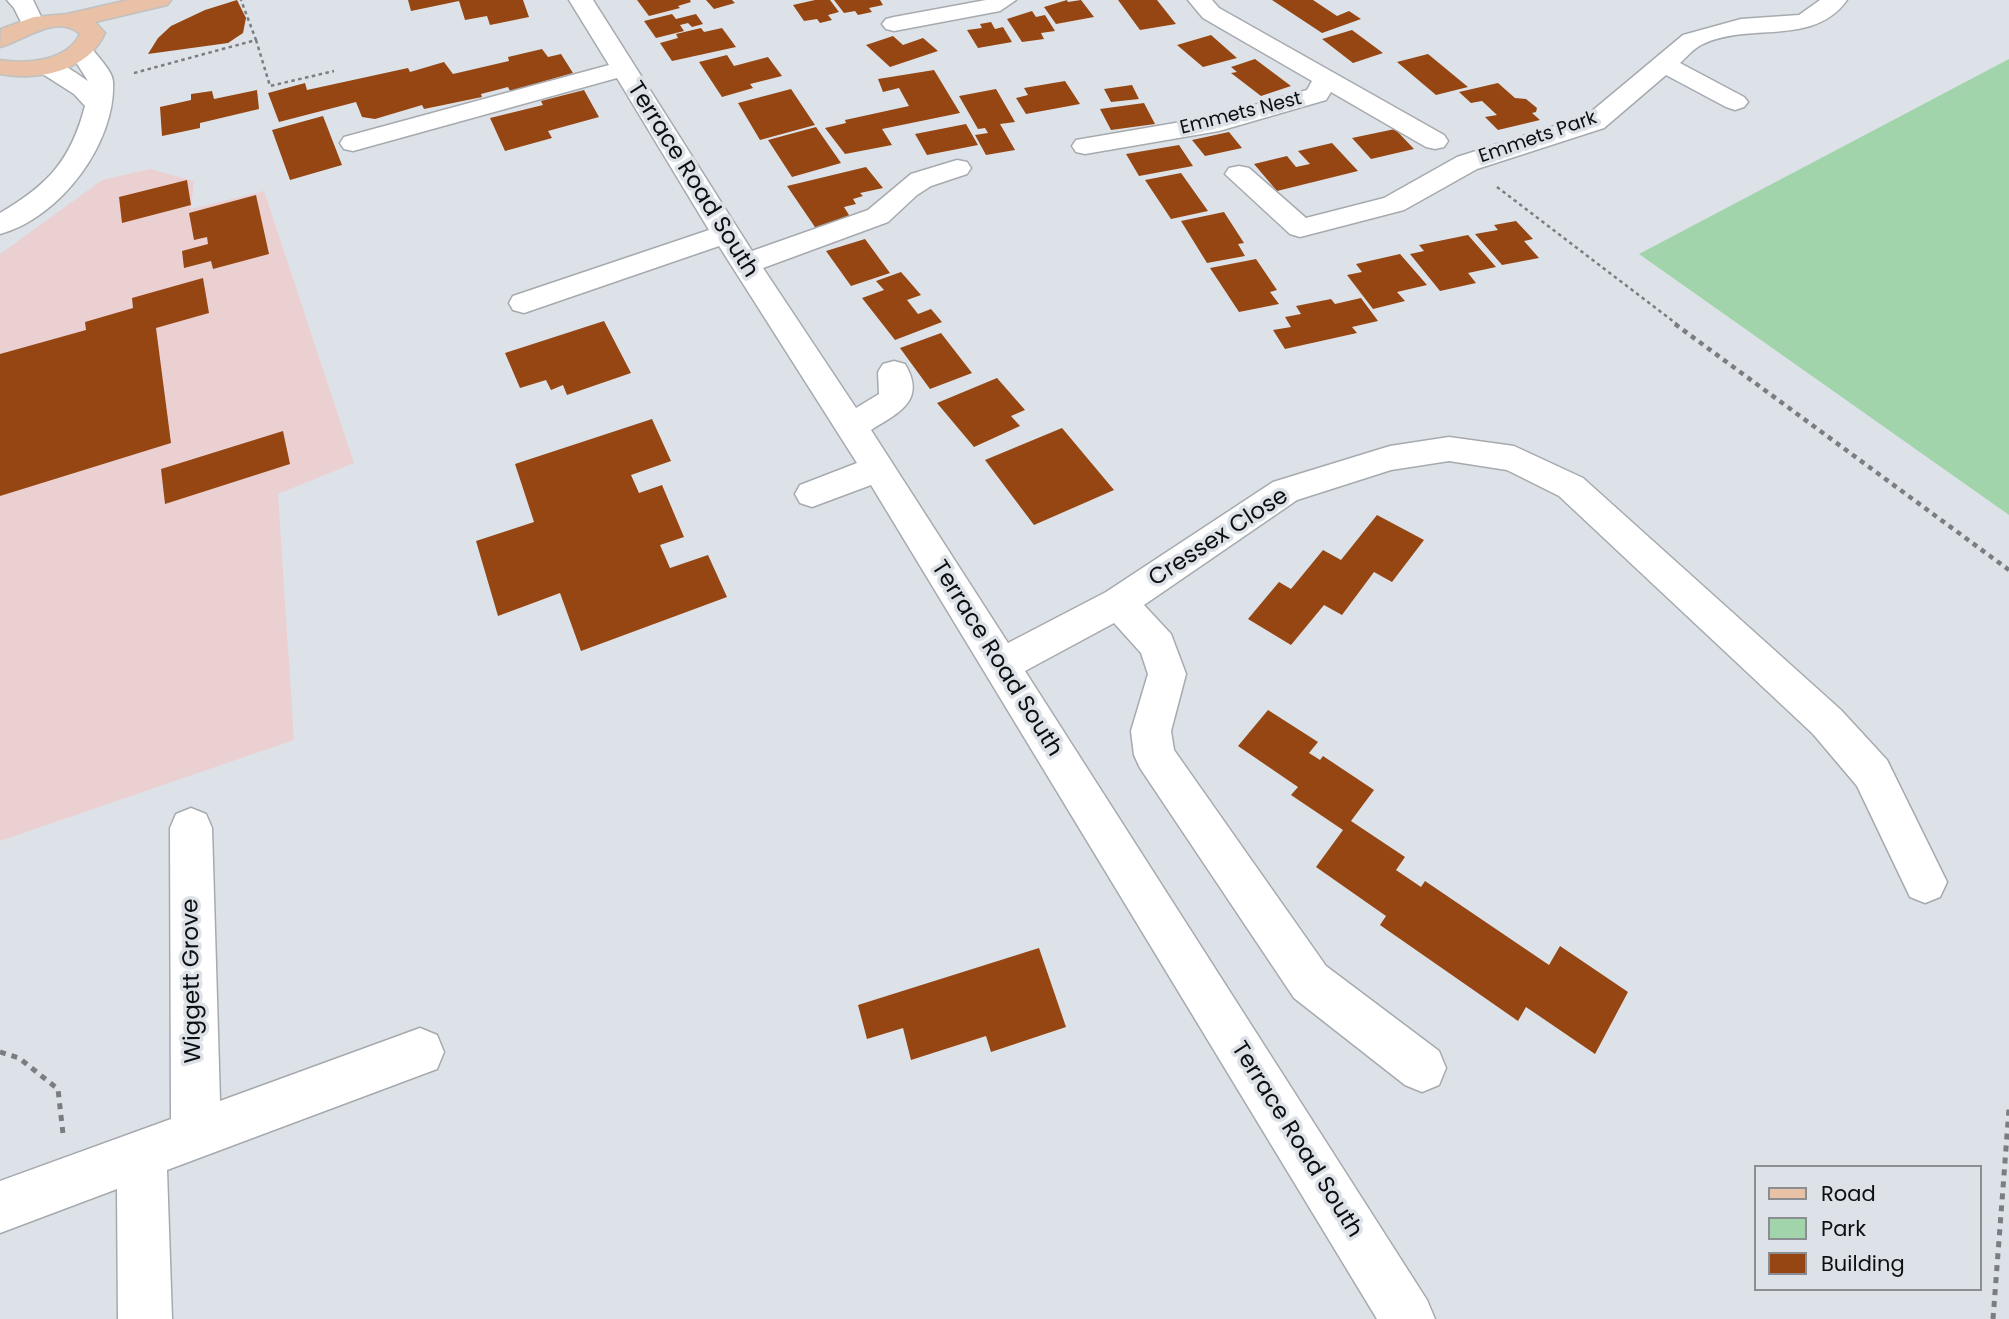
<!DOCTYPE html>
<style>
body{margin:0}
#map{position:relative;width:2009px;height:1319px;overflow:hidden;background:#dde2e8;font-family:Poppins,sans-serif}
canvas{display:block}
.legend{position:absolute;left:1754px;top:1165px;width:228px;height:126px;box-sizing:border-box;background:#dde2e8;border:2px solid #8a8e92;margin:0;padding:9px 12px;list-style:none;font-size:21px;color:#0e0f11}
.legend li{display:flex;align-items:center;gap:14px;height:35px}
.legend b{width:35px;border:2px solid #8a8e92}
</style>
<div id="map">
<canvas width="2009" height="1319"></canvas>
<ul class="legend">
<li><b style="height:9px;background:#e9c1a7"></b>Road</li>
<li><b style="height:19px;background:#a1d4ab"></b>Park</li>
<li><b style="height:19px;background:#954612"></b>Building</li>
</ul>
</div>
<script>
const ctx = document.querySelector('canvas').getContext('2d');
ctx.lineJoin = 'round';
function paint(path, color) { ctx.fillStyle = color; ctx.fill(path, 'evenodd'); }
function strokePath(path, color, width, dash) { ctx.strokeStyle = color; ctx.lineWidth = width; ctx.lineCap = dash ? 'butt' : 'round'; ctx.setLineDash(dash || []); ctx.stroke(path); }
function drawText(font, color, halo, rows, align = 'center') {
  ctx.font = font + ' Poppins,sans-serif'; ctx.lineWidth = 7; ctx.setLineDash([]); ctx.textBaseline = 'middle'; ctx.strokeStyle = halo; ctx.fillStyle = color; for (const [text, x, y, turn = 0] of rows) {
    ctx.save(); ctx.translate(x, y); ctx.rotate((+turn || 0) * Math.PI / 180); ctx.textAlign = isNaN(turn) ? turn : align; if (halo) ctx.strokeText(text, 0, 0); ctx.fillText(text, 0, 0); ctx.restore();
  }
}
const education = new Path2D(`
 M150 169 194 181 191 209 264 191 354 463 278 494 294 740 0 841V254L102 180Z`);
const green = new Path2D(`
 M2009 59V515L1639 254Z`);
const building = new Path2D(`
 M237 0 246 18 243 33 228 43 148 54 158 38 171 26 205 10Z
 M408 0H523L529 17 490 25 487 16 465 20 459 1 411 11Z
 M637 0H690L691 2 678 6 680 8 649 16Z
 M706 0H732L735 3 714 9Z
 M815 0H830L839 12 828 15 832 20 820 23 817 19 804 21 793 5Z
 M834 0H880L883 5 869 8 872 12 858 15 855 11 844 13Z
 M1067 0 1068 2 1081 0 1094 17 1056 24 1044 7Z
 M1118 0H1157L1176 24 1140 30Z
 M1272 0H1313L1337 16 1349 11 1361 19 1322 33Z
 M1032 11 1036 17 1045 15 1055 31 1041 33 1044 39 1022 42 1007 19Z
 M672 14 676 19 696 14 703 24 692 27 688 23 680 25 684 31 656 38 644 21Z
 M991 22 995 29 1003 27 1012 42 978 48 967 30 982 28 980 24Z
 M701 28 704 32 722 28 736 47 672 61 660 43 678 38 676 34Z
 M1352 30 1383 53 1353 63 1322 39Z
 M1211 35 1237 58 1203 67 1177 45Z
 M893 36 903 45 923 38 938 51 890 67 866 45Z
 M542 49 548 57 561 54 573 73 510 91 508 87 481 94 482 97 424 109 422 105 375 119 362 117 356 102 279 122 268 93 305 83 307 90 408 68 410 72 444 62 453 74 509 61 508 57Z
 M1428 54 1468 87 1436 95 1397 62Z
 M727 55 734 66 768 57 782 76 750 84 753 88 722 97 699 62Z
 M1255 59 1291 86 1261 96 1231 73 1237 72 1231 67Z
 M934 70 960 113 882 129 892 145 845 154 825 128 846 123 845 120 909 106 899 88 883 92 878 79Z
 M1065 81 1080 104 1026 114 1016 98 1028 95 1024 88Z
 M1498 83 1515 98 1526 99 1537 108 1536 112 1532 113 1540 120 1498 130 1485 117 1497 115 1482 101 1471 103 1459 92Z
 M1132 85 1139 99 1111 102 1104 89Z
 M791 89 815 125 760 140 738 103Z
 M996 89 1015 122 1000 124 1015 150 986 155 975 135 988 133 985 128 978 129 959 96Z
 M257 90 259 109 200 123V128L162 136 160 107 191 100V94L212 91 214 99Z
 M584 90 599 117 548 131 552 138 505 151 490 118 543 105 541 101Z
 M1144 103 1155 124 1111 130 1100 109Z
 M323 116 342 165 290 180 272 130Z
 M966 124 978 145 927 155 915 134Z
 M816 127 841 163 792 177 768 140Z
 M1395 129 1414 149 1371 159 1352 138Z
 M1229 132 1242 148 1205 156 1192 140Z
 M1332 143 1358 171 1277 191 1254 164 1287 156 1296 167 1310 164 1298 151Z
 M1179 145 1193 166 1139 176 1126 154Z
 M866 167 883 188 860 193 863 196 853 199 856 204 844 207 854 223 819 233 787 186Z
 M1181 173 1208 211 1171 219 1145 180Z
 M187 180 191 205 122 223 119 197Z
 M256 195 269 254 213 269 211 261 184 268 182 251 208 244 207 237 194 240 189 213Z
 M1224 212 1244 243 1238 244 1245 256 1207 263 1181 221Z
 M1516 221 1533 239 1524 241 1539 258 1502 265 1475 234 1498 230 1494 225Z
 M1468 235 1496 267 1468 273 1476 283 1440 291 1410 254 1424 251 1419 245Z
 M865 239 890 273 851 286 826 251Z
 M1400 254 1427 285 1397 292 1405 301 1373 309 1347 275 1362 272 1356 264Z
 M1256 259 1277 290 1270 292 1279 304 1239 312 1210 268Z
 M901 272 921 295 907 300 918 314 931 309 942 322 895 340 862 298 884 290 876 281Z
 M203 278 209 313 156 328 171 443 0 496V354L86 330 85 322 133 308 132 298Z
 M1361 298 1378 321 1352 327 1357 333 1285 349 1273 330 1291 327 1285 317 1301 314 1296 306 1331 299 1335 304Z
 M604 321 631 373 567 395 563 385 551 390 546 380 520 388 505 353Z
 M941 333 972 373 930 389 900 348Z
 M997 378 1025 410 1011 416 1020 426 974 447 937 403Z
 M652 419 671 461 631 475 639 493 662 485 684 537 660 545 670 568 708 555 727 597 581 651 560 593 498 616 476 541 534 522 515 464Z
 M1062 428 1114 490 1034 525 985 460Z
 M283 431 290 464 165 504 161 469Z
 M1377 515 1424 540 1392 582 1374 572 1342 615 1324 605 1291 645 1248 619 1279 582 1291 589 1323 550 1341 560Z
 M1268 710 1318 742 1309 753 1320 760 1323 756 1374 790 1351 821 1405 857 1396 870 1421 887 1425 881 1549 965 1560 946 1628 992 1595 1054 1526 1007 1518 1021 1380 925 1386 916 1316 867 1343 830 1291 795 1298 787 1238 746Z
 M1039 948 1066 1027 991 1052 986 1036 911 1060 903 1028 867 1039 858 1005Z`);
const pathFar2 = new Path2D(`
 M256 40 270 86 334 71
 M134 73 256 40 241 0
 M1497 187 1678 325`);
const pathFar1 = new Path2D(`
 M1675 324 2009 570`);
const path = new Path2D(`
 M0 1052 19 1058 58 1089 63 1134
 M1993 1319 2009 1109`);
const minor = new Path2D(`
 M7 0H33L45 25 41 30H25L14 8Z
 M569 0H593L752 251 868 210 911 174 957 160 967 162 971 168 967 174 931 186 917 195 888 222 763 268 856 408 879 394 878 372 883 364 894 361 905 364C927 401 898 413 871 430L1008 643 1106 592 1273 482 1390 446 1449 437 1514 446 1583 478 1841 710 1887 760 1947 882 1940 897 1925 903 1910 897 1857 786 1813 734 1559 496 1507 470 1449 461 1391 470 1297 500 1144 605 1171 634 1186 674 1171 731 1174 750 1326 966 1439 1051 1446 1068 1439 1085 1422 1092 1405 1085 1294 998 1140 768 1134 755 1131 731 1148 674 1141 653 1114 623 1025 671 1427 1300 1435 1319H1377L871 485 812 507 800 503 795 494 800 485 857 463 719 246 524 313 513 310 509 303 513 296 709 230 617 78 353 151 344 149 340 143 344 137 609 65Z
 M986 0H1016L1000 11 894 31 886 29 882 24 886 19 894 17Z
 M1188 0H1212L1219 8 1444 135 1448 141 1444 147 1435 149 1426 147 1331 92 1326 100 1219 131 1085 154 1076 152 1072 146 1076 140 1216 116 1307 90 1312 81 1203 18Z
 M1820 0H1847C1813 48 1747 21 1701 45 1693 49 1687 57 1680 63L1744 97 1748 102 1744 107 1735 110 1726 107 1666 75 1604 128 1477 169 1404 210 1300 237 1290 234 1225 174 1229 168 1239 166 1249 168 1306 218 1384 198 1457 157 1586 116 1683 35 1741 19 1799 15Z
 M81 44 90 46C96 55 113 71 113 82 116 143 60 218 0 234V213C48 185 71 160 85 106L74 94 38 71 35 66 38 61C57 56 73 72 88 81L69 51 72 46Z
 M191 808 206 814 212 828 220 1101 420 1028 437 1035 444 1052 437 1069 167 1170 172 1319H118L117 1189 0 1233V1181L171 1119 170 828 176 814Z`);
const major = new Path2D(`
 M128 0H171L167 5 95 22 105 33C88 71 39 81 0 74V60C26 64 67 62 80 34 56 13 24 41 0 47L1 29 34 17 67 14Z`);
const farStreetnames = [
 ["Emmets Nest",1241,114,-14],
 ["Emmets Park",1538,138,-19]
];
const streetNames = [
 ["Terrace Road South",692,180,58],
 ["Cressex Close",1219,538,-33],
 ["Terrace Road South",996,659,58],
 ["Wiggett Grove",193,981,-91],
 ["Terrace Road South",1296,1140,58]
];
paint(education, '#ebd0d2');
paint(green, '#a1d4ab');
paint(building, '#954612');
strokePath(minor, '#a6aaaf', 3);
strokePath(major, '#c0c1c1', 3);
strokePath(pathFar2, '#7a7d81', 2.5, [3.5, 3.5]);
strokePath(pathFar1, '#7a7d81', 4.5, [5, 5]);
strokePath(path, '#7a7d81', 5, [6, 6]);
paint(minor, '#fff');
paint(major, '#e9c1a7');
drawText('19px', '#0e0f11', '#dde2e8', farStreetnames);
drawText('23px', '#0e0f11', '#dde2e8', streetNames);
</script>
